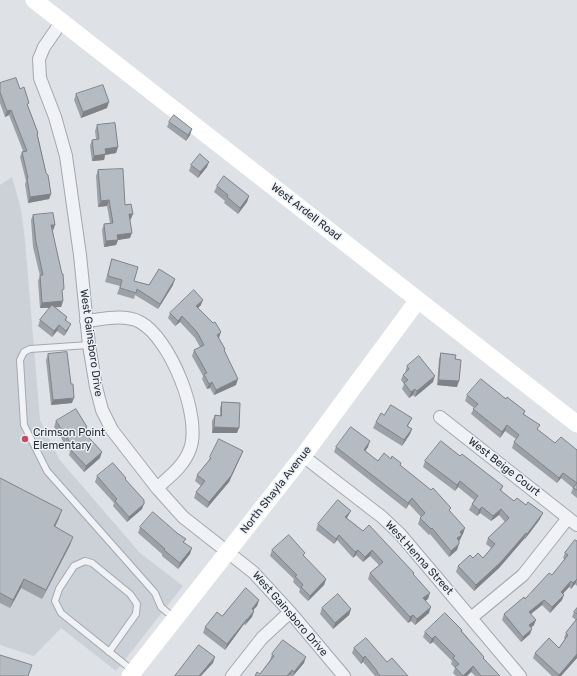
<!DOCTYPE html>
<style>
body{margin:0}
canvas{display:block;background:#dee1e6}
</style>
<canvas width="577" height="676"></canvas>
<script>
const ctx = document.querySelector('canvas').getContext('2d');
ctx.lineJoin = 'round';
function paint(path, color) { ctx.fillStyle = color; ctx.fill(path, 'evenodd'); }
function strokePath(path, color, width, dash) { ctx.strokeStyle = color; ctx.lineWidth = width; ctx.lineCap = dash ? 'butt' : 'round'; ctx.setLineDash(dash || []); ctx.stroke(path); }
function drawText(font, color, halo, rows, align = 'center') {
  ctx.font = font + ' Rubik,sans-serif'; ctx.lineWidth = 3; ctx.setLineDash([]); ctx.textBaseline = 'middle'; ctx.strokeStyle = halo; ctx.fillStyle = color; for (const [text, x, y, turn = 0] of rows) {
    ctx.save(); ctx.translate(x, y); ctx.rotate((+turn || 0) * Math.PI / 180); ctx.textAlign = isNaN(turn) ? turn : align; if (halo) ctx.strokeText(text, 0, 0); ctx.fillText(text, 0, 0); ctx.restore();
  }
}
const built = new Path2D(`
 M12 177 21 209 25 241 40 420 59 459 140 553 183 586 116 671 61 628 34 656 0 645V185Z`);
const lane = new Path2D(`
 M89 345 30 349 24 352 20 360 24 425 47 471 155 593 161 607 174 618
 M109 652 136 614 137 604 130 594 92 563 85 561 74 566 59 589 55 601 61 613 132 670`);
const street = new Path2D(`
 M62 21 44 47 39 59 40 78 55 117 66 156 80 255 89 345 96 387 102 410 112 430 157 488 183 517 253 572 290 612 344 676
 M86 321C104 319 124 314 140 322 170 338 202 417 190 449 184 466 170 476 157 488
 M440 417 577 525
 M303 456 382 517 400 534 520 676
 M471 618 523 575 568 518
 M232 676 262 638 290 612`);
const secondary = new Path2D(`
 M34 0 577 424
 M130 676 303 456 418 300`);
const wall = new Path2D(`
 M0 83 20 89 28 106 38 133V136L51 194 49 199 28 203 25 184 26 181 20 157 22 152 23 151 9 115 5 117 0 103Z
 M76 94 107 108 81 118 74 100Z
 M169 122 190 135 186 141 167 127Z
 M97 125 118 147 116 153 105 155 104 160 92 161 90 146 92 140 96 139 95 131Z
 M191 165 207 167 198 178 189 171Z
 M98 170 125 205 131 219 130 220V238L118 240 116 245 104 247 102 230 104 224 110 223 107 206 98 207 96 176Z
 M217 186 249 196 247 202 238 214 224 203 225 201 214 192Z
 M33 215 53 231 63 301 61 307H55L67 317 66 321 68 330 64 336 57 331 52 337 38 326 40 320 50 308H40L38 281 40 276 33 247 31 220Z
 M112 259 134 281 149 285H173L158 309 135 295 134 299 117 294 120 286 105 282Z
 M201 305 198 308 219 338 224 351 236 385 214 395 210 388 207 389 202 379 203 376 192 356 194 350 200 347 195 338 180 322 175 326 168 318 170 313Z
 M441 353 455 359 457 387 437 385 439 359Z
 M48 354 72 403 51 405 46 360Z
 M407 366 433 382 415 397 413 395 409 398 402 389 404 384 401 380 403 375 405 373Z
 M467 395 506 399 525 411 524 414 538 430 555 443 577 450V498L571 493 573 488 561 478 557 483 512 448 514 442 516 439 505 431 500 438 471 414 474 408 465 401Z
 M222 402 237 433H212V421L215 415 220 416V408Z
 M384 415 412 418 408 426 412 429 410 434 402 446 373 428 376 422Z
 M56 421 87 427 85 433 100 458 84 472 69 455 70 452 54 427Z
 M336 447H368L365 451 378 461 400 465 450 511 463 534 459 541 457 550 449 557 430 534 429 535 418 524 420 518 421 517 409 504 406 509 334 452Z
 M241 456 229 482 207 508 194 498 196 492 201 486 195 481 197 475 208 462 210 457Z
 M460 456 503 486 501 491 514 501 540 519 525 539H524L499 568 474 591 456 572 458 566 473 558H483L491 548 486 544 488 538 505 522 499 515 491 521 480 513 477 516 469 510 474 500 458 487 455 491 423 467 425 461Z
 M97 476 125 480 142 509 127 522 113 506 114 503 95 482Z
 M0 478 59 518 55 527 70 545 42 599 21 588 10 608 0 603Z
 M348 516 347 518 414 573 413 575 428 599 425 601 429 613 415 625 411 621 408 623 368 579 370 573 379 565 370 556 363 562 356 555 353 558 337 540 334 544 316 530 318 524Z
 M140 527 177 533 186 539 184 542 190 554 178 569 162 556V554L138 533Z
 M577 541V586L575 584 571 589 569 587 563 594 562 600 550 613 542 605 531 614 534 625 531 628 530 634 521 642 502 620 504 614 525 599 552 575 565 560 563 558 565 553Z
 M272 550 304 557 326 579 324 585 308 601 299 592 300 589 293 582 294 579 270 556Z
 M259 600 257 606 253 610 254 611 252 617 245 625 244 624 225 650 203 633 205 627 222 616Z
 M322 608 351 609 349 615 333 629 320 614Z
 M577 608V658L561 676H552L533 658 535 653 559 648 565 639 564 638 566 633 576 620 572 617 574 612Z
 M462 631 484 657V659L500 676H475L471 672 467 676H456L453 673 455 668 451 664 452 661 433 642 430 644 423 637 425 632Z
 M354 648 387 662 408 676H375L363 662 361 664 352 653Z
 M272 654 304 663 293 676 260 674 270 660Z`);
const shadedWall = new Path2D(`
 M109 102 107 108 81 118 83 112Z
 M11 110 9 115 5 117 7 111Z
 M192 129 190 135 186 141 188 135Z
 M118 147 116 153 105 155 104 160 92 161 94 156 105 149Z
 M209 162 207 167 198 178 200 172Z
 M51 194 49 199 28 203 30 197Z
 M249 196 247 202 238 214 240 208Z
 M109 200 107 206 98 207 101 201Z
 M129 214H133L131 219 127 220Z
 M51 225H55L53 231Z
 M132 233 130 238 118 240 116 245 104 247 106 241 117 235Z
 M175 279 173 285 158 309 160 304Z
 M203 300 201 305 194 312 196 306Z
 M63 301 61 307 40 308 42 303Z
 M182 316 180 322 175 326 178 321Z
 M71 324 68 330 64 336 66 331Z
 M59 325 57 331 52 337 54 331Z
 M221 332 219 338 217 335Z
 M435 376 433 382 415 397 417 391Z
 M238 379 236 385 214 395 216 390Z
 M439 380 459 381 457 387 437 385Z
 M212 382 210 388 207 389 209 384Z
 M415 389 413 395 409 398 411 392Z
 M74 398 72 403 51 405 53 400Z
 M507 425 505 431 500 438 502 432Z
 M87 427 85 433 80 436 82 430Z
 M214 427 239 428 237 433H212Z
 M412 429 410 434 402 446 404 440Z
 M370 441 368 447 362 456 364 450Z
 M243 451 241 456 229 482 207 508 209 502Z
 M102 452 100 458 84 472 86 466Z
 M563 473 561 478 557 483 559 478Z
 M460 481 458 487 455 491 457 485Z
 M412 498 409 504 406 509 408 503Z
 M144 504 142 509 127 522 129 517Z
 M482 507 480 513 477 516 479 510Z
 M501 509 499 515 491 521 493 516Z
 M62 510 59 518 51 535 54 526Z
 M351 511 348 516 343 523 345 517Z
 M543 513 540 519 525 539 527 534Z
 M465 528 463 534 458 538 460 532Z
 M526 533 524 539 499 568 474 591 476 585Z
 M339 535 337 540 334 544 336 539Z
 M462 535 460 540 455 544 457 538Z
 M73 537 70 545 42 599 46 590Z
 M459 544 457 550 449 557 451 551Z
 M192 548 190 554 178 569 180 563Z
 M358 550 356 555 353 558 355 552Z
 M372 550 370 556 363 562 365 557Z
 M24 579 21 588 10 608 13 600Z
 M326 579 324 585 308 601 310 596Z
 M577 579 575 584 571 589 573 583Z
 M571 581 569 587 559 598 561 592Z
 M430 593 428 599 421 604 423 598Z
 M564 595 562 600 550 613 552 607Z
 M259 600 257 606 249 615 252 609Z
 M544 600 542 605 527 617 529 612Z
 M431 607 429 613 415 625 417 619Z
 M351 609 349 615 333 629 335 623Z
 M254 611 252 617 245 625 247 620Z
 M413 615 411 621 408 623 410 617Z
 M247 619 244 624 225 650 227 644Z
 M536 620 534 625 527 631 529 625Z
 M532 629 530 634 521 642 523 637Z
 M435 636 433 642 430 644 432 639Z
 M577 654V658L561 676H558L559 675Z
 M365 656 363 662 361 664 363 658Z
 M215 657 213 663 201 676H199Z
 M306 657 304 663 293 676 294 672Z
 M473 666 471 672 467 676H463Z
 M292 670 290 675 287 676Z`);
const building = new Path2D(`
 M16 78 20 89 24 87 29 103 27 104 38 133 37 134 46 173 48 175 51 194 30 197 27 178H28L22 152 27 151 11 110 7 111 0 92V83Z
 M103 85 109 102 83 112 76 94Z
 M174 115 192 129 188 135 169 122Z
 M115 123 118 147 105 149 106 154 94 156 92 140 99 139 97 125Z
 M200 154 209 162 200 172 191 165Z
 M123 169 125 205 131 204 133 214H129L132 233 117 235 118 240 106 241 104 224 113 223 109 200 101 201 98 170Z
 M224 176 249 196 240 208 227 197 228 195 217 186Z
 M53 213 55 225H51L62 274H63L64 289 62 290 63 301 42 303 40 275H43L36 242 33 215Z
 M112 259 138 267 134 281 149 285 159 269 175 279 160 304 137 289 136 293 120 288 122 280 108 276Z
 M194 290 203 300 196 306 213 323 215 322 221 332 217 335 225 349 224 350 238 379 216 390 212 382 209 384 204 374 207 373 194 350 204 345 197 332 182 316 178 321 170 313Z
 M52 305 67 317 65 320 71 324 66 331 59 325 54 331 40 320Z
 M67 352 71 384H73L74 398 53 400 48 354Z
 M441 353 456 355 455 359 461 360 459 381 439 380Z
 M419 356 435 376 417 391 415 389 411 392 404 383 408 380 403 375 409 369 407 366Z
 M481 379 506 399 507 397 525 411 523 414 540 425 537 429 555 443 561 437 577 450V490L573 488 577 483 563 473 559 478 514 442 519 435 507 425 502 432 473 409 478 404 467 395Z
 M222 402 240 403 239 428 214 427 215 415 221 416Z
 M391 405 412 418 407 426 412 429 404 440 376 422 381 413 384 415Z
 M76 409 87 427 82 430 102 452 86 466 71 450 73 447 56 421Z
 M351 427 370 441 364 450 378 461 384 453 391 459 392 456 401 463 400 465 431 490 433 488 451 508 449 510 465 528 460 532 462 535 457 538 459 541V544L451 551 432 528 431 529 420 518 425 513 412 498 408 503 336 447Z
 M219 439 243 451 231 476 209 502 196 492 205 481 197 475 211 458 210 457Z
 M441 441 460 456 462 454 503 486 500 490 514 501 517 498 526 505 528 502 543 513 527 534 526 533 501 562 476 585 458 566 470 555 473 558 478 553 483 558 495 544 488 538 509 518 501 509 493 516 482 507 479 510 472 504 478 496 460 481 457 485 425 461Z
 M113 463 126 478 125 479 144 500V504L129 517 115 501 117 499 97 476Z
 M0 478 62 510 54 526 73 537 46 590 24 579 13 600 0 593Z
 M338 500 351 511 345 517 363 531 369 525 414 573 413 574 430 593 423 598 431 607 417 619 413 615 410 617 370 573 383 562 372 550 365 557 358 550 355 552 339 535 336 539 318 524Z
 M153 512 177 533 186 539 183 542 192 548 180 563 164 550 165 549 140 527Z
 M289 535 305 553 303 555 326 579 310 596 301 587 303 585 295 576 297 575 272 550Z
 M575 540 577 541V579L573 583 571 581 561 592 564 595 552 607 544 600 529 612 536 620 529 625 532 629 523 637 504 614 524 597 525 599 549 573 552 575 568 555 565 553Z
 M246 588 259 600 252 609 254 611 247 620V619L227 644 205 627 217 612 222 616Z
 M338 594 351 609 335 623 322 608Z
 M577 608V614L574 612Z
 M445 613 462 630 461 631 484 657 483 658 500 676H481L473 666 463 676 455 667 459 664 453 658 455 656 435 636 432 639 425 632Z
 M577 619V654L559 675 535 653 549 638 559 648 568 635 566 633Z
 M366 638 387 662 392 658 408 676H380L377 672V671L365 656 363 658 354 648Z
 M283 640 306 657 294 672 292 670 287 676H255L257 672 260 674 274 656 272 654Z
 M199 645 215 657 199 676H175Z
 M0 655 32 665 28 676H0Z`);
const markers = [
 [25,439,4,"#c04d64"]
];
const streetNames = [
 ["West Ardell Road",306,212,38],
 ["West Gainsboro Drive",91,343,82],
 ["West Beige Court",504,467,38],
 ["North Shayla Avenue",276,490,-52],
 ["West Henna Street",419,558,48],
 ["West Gainsboro Drive",290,614,49]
];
const poiNames = [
 ["Crimson Point",33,433],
 ["Elementary",33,446]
];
paint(built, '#ccd1d7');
strokePath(lane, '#a4a8af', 8);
strokePath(street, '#a4a8af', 14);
strokePath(lane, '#f0f2f5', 6);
strokePath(street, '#f0f2f5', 12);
strokePath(secondary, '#fff', 17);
paint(wall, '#9ca1a7');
paint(shadedWall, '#7f8388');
paint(building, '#b5bbc2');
strokePath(building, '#7f8388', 1);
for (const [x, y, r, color] of markers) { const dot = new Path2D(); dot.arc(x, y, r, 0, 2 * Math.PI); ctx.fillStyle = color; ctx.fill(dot); strokePath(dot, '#edf0f4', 1.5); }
drawText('11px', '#29303b', '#edf0f4', streetNames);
drawText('11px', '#29303b', '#edf0f4', poiNames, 'left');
</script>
